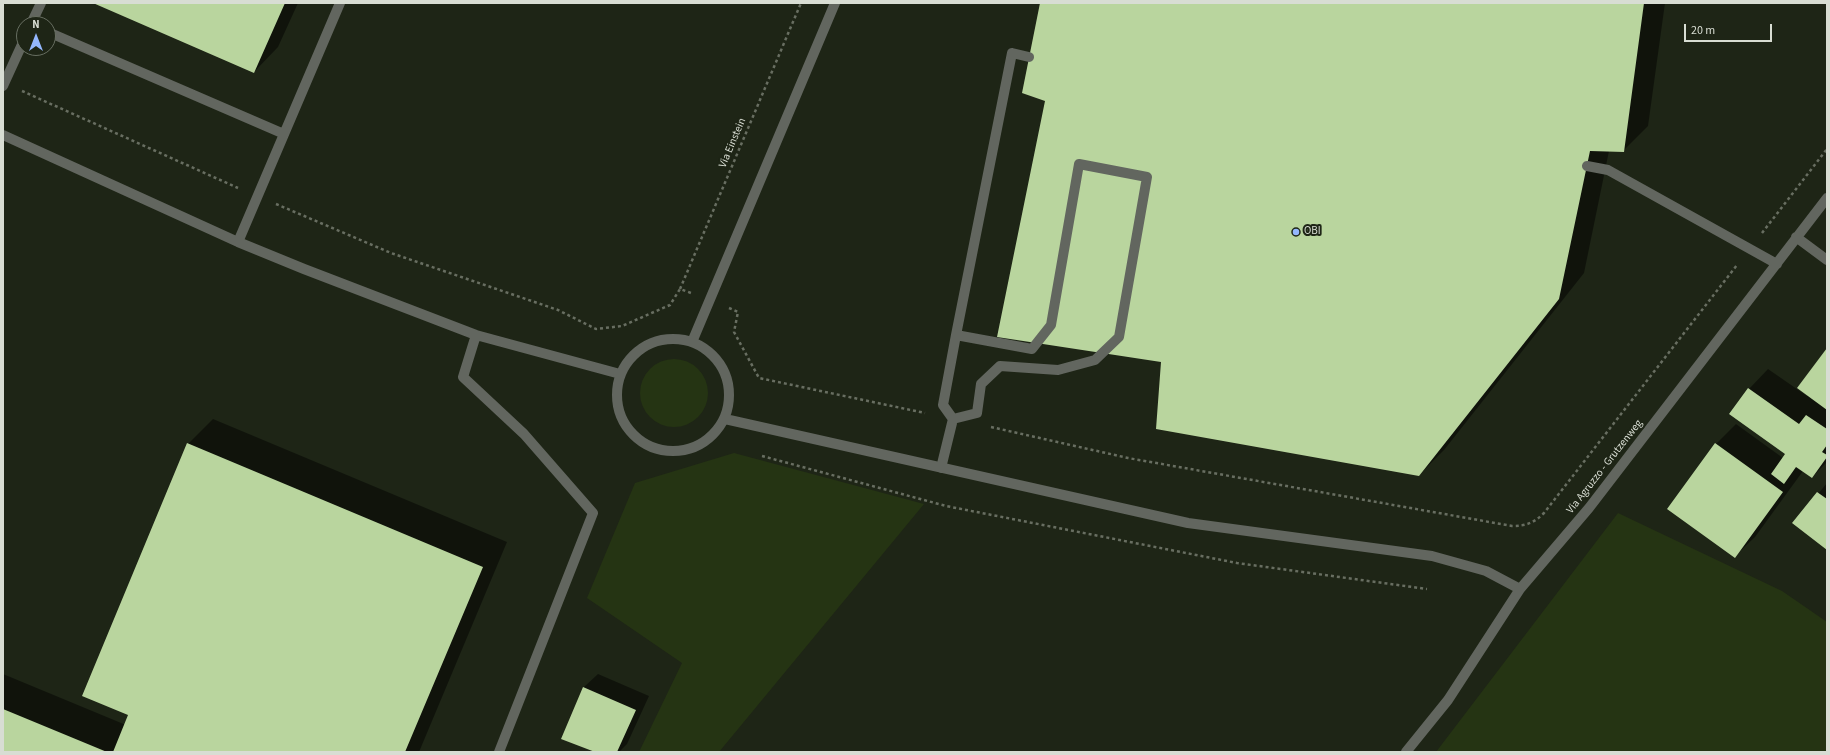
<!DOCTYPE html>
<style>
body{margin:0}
#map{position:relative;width:1830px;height:755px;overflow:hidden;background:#1e2516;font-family:"Source Sans 3",sans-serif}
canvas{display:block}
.frame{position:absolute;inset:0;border:4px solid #d8ddd3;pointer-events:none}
.north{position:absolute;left:16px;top:16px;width:40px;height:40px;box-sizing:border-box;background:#1e2516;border:1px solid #686f62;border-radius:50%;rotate:0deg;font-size:11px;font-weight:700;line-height:16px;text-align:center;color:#d8ddd3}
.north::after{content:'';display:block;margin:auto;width:14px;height:18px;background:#94b7fd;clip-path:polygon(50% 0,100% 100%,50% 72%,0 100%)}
.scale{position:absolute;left:1684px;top:24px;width:88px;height:18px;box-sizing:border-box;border:2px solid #d8ddd3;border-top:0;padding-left:5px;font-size:12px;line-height:14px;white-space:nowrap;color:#d8ddd3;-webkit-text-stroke:3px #1e2516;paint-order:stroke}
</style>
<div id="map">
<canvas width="1830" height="755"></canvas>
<div class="frame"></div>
<div class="north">N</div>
<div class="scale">20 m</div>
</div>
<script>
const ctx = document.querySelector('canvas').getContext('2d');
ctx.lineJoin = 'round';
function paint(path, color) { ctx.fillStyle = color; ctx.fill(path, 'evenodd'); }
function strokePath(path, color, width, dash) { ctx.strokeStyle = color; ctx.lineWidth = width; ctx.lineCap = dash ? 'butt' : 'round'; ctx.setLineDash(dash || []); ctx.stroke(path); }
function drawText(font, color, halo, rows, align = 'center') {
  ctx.font = font + ' "Source Sans 3",sans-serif'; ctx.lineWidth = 4; ctx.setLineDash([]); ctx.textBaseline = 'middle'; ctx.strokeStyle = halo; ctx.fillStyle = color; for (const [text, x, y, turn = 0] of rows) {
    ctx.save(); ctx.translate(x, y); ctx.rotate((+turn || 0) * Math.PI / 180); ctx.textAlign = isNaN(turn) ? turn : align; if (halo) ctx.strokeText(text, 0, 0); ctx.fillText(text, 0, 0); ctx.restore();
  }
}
const green = new Path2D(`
 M640 393a34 34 0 1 1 68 0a34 34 0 1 1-68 0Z
 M734 453 924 504 719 752H639L682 663 587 598 635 483Z
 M1618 513 1782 591 1827 622V752H1436Z`);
const shadow = new Path2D(`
 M96 3H298L278 47 254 72Z
 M1041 3H1665L1648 126 1623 151H1609L1584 273 1444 450 1419 475 1162 361 1047 100Z
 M1827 350V462L1812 477 1803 471 1755 537 1735 556 1669 508 1716 444 1736 424 1783 458 1787 454 1749 389 1768 369 1807 396Z
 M213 419 507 542 419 752H3V674L126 725 130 715 188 444Z
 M1827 483V549L1794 523Z
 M598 674 649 696 627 744 619 752H598L563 739 584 687Z`);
const building = new Path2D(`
 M93 3H285L254 73Z
 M1040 3H1644L1624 152 1590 151 1559 299 1419 476 1156 429 1161 362 997 337 1045 101 1022 93Z
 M1827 348V410L1797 388Z
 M1748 388 1799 424 1806 415 1827 429V445L1822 452 1827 455V457L1812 478 1796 467 1784 484 1771 474 1785 454 1729 414Z
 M187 443 483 567 405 752H113L128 715 82 696Z
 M1715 443 1783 492 1735 558 1667 509Z
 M1817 492 1827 499V550L1792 523Z
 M583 687 636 710 617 752H595L561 739Z
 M3 709 107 752H3Z`);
const path = new Path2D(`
 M22 91 238 188
 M276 204 391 253 558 310 596 329 622 326 670 305 680 289 691 293
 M1762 233 1827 149
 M680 289 801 3
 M729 308 738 312 734 332 759 378 925 413
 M991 427 1128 458 1512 526C1526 526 1534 523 1544 513L1737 265
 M762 456 946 506 1237 563 1427 589`);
const minor = new Path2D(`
 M31 24 41 3
 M48 32 284 134
 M3 86 24 40
 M3 135 238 242 304 269 476 335 620 374
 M1587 166 1608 170 1777 264
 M1796 237 1827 260
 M238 242 340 3
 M476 335 463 377 524 434 593 513 499 752
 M617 395a56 56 0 1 1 112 0a56 56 0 1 1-112 0Z
 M692 342 835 3
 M725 419 1188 523 1432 556 1486 571 1520 589
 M953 419 977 413 981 384 1000 366 1058 370 1095 360 1119 337 1147 177 1079 164 1051 325 1032 349 956 335
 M941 468 953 419 943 405 956 335 1012 53 1029 57
 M1406 752 1448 700 1520 589 1589 508 1827 198`);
const markers = [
 [1296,232,4,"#94b7fd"]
];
const streetNames = [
 ["Via Einstein",733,143,-67],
 ["Via Agruzzo - Grutzenweg",1605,467,-52]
];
const poiNames = [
 ["OBI",1304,232]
];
paint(green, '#253413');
paint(shadow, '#0007');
paint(building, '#b9d59e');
strokePath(path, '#686e61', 2.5, [3, 3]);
strokePath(minor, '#62665f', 10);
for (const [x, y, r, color] of markers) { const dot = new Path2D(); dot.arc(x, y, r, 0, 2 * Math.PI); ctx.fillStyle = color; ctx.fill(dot); strokePath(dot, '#1e2516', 1.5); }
drawText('11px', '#d8ddd3', '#1e2516', streetNames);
drawText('11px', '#d8ddd3', '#1e2516', poiNames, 'left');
</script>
